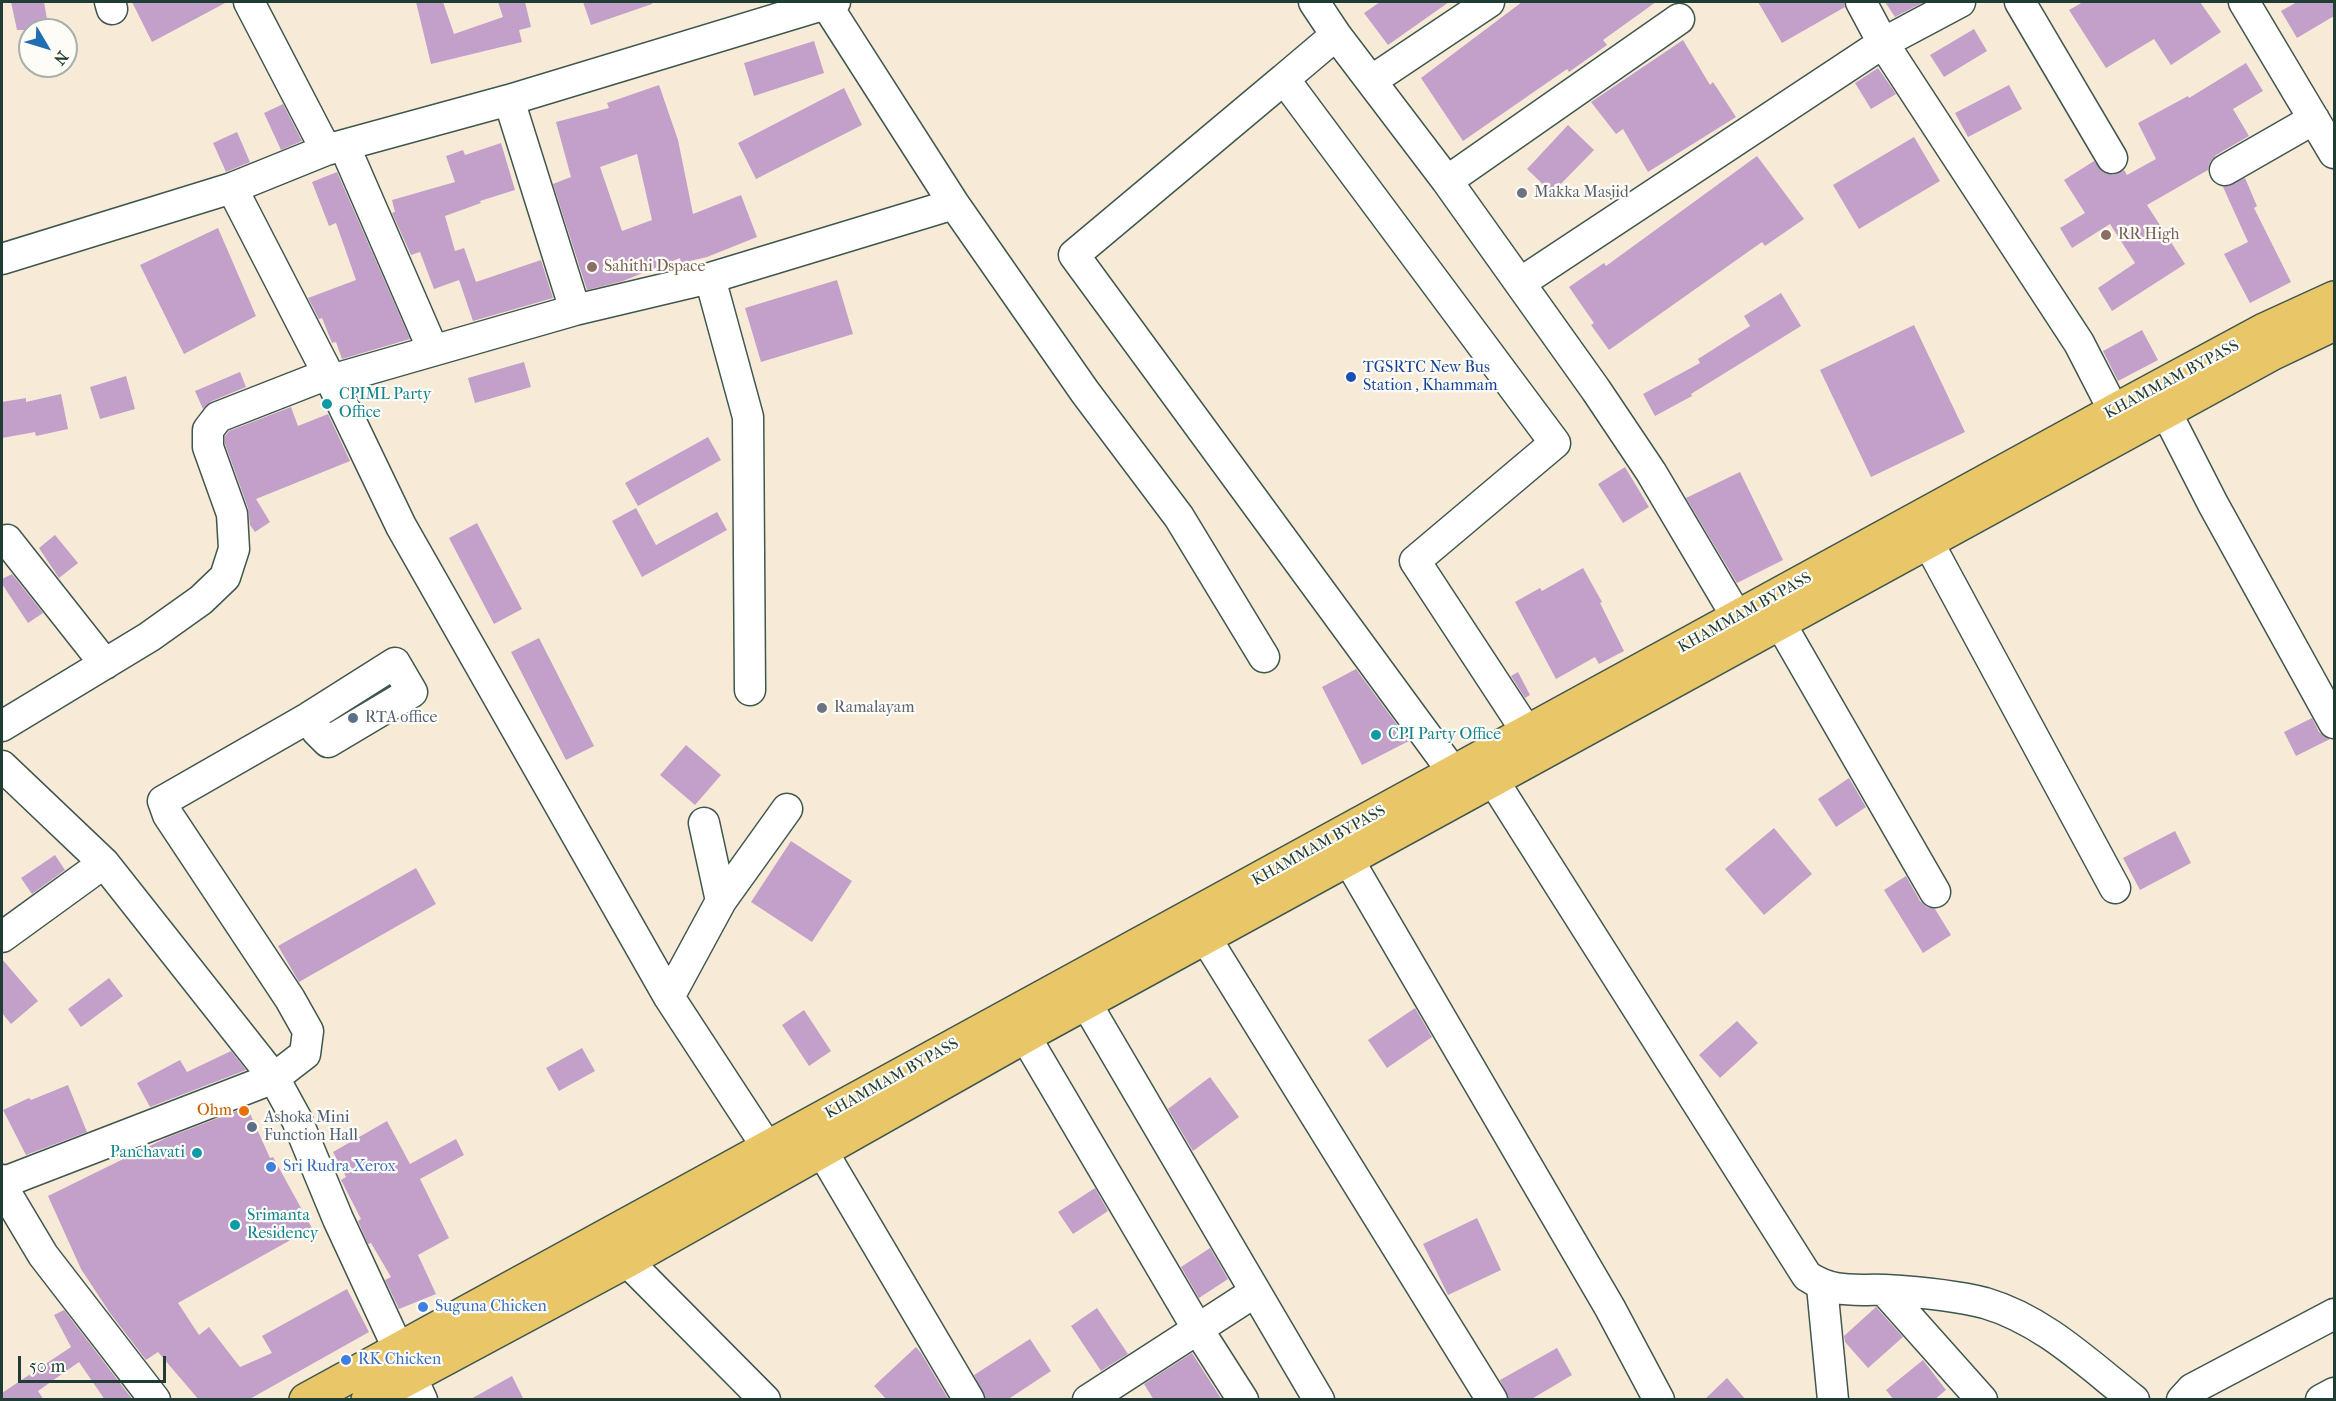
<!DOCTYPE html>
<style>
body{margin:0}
#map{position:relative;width:2336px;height:1401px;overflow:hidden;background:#f7ebd8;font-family:"IM FELL French Canon",serif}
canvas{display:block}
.frame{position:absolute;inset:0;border:3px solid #1f3d34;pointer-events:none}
.north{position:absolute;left:18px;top:18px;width:60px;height:60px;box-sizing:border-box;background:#fdfcf7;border:2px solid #a4b0a9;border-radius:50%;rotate:128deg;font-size:16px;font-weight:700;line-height:24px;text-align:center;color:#1f3d34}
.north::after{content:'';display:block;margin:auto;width:21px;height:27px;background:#1f6fb2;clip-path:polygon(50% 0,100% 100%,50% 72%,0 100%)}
.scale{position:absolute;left:18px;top:1356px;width:148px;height:27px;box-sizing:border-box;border:3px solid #1f3d34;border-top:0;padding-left:8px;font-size:18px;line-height:21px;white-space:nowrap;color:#1f3d34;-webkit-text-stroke:4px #fdfcf7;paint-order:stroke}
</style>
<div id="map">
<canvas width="2336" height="1401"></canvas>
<div class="frame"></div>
<div class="north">N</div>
<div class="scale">50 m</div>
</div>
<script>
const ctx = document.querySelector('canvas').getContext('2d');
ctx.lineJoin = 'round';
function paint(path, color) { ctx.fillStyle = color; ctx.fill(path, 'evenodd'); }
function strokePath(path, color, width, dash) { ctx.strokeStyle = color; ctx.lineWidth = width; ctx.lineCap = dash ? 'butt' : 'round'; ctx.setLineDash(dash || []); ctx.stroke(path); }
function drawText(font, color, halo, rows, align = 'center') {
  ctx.font = font + ' "IM FELL French Canon",serif'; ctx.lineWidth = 4.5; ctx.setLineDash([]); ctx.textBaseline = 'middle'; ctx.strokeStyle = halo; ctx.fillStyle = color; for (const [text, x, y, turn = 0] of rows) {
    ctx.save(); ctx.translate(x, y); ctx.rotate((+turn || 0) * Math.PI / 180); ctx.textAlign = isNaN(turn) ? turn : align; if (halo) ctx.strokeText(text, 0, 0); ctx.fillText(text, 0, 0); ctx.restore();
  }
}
const building = new Path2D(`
 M11 2H44L49 30H17Z
 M132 2H227L152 42Z
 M416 2H443L454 34 503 17 498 2H525L531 27 519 30 522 42 431 64Z
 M583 2H652V4L591 25Z
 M1380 2H1449L1388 45 1364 13Z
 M1522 2H1656L1603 40 1607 45 1569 72 1567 69 1463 141 1421 78Z
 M1758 2H1844L1845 7 1782 43Z
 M1885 2H1924L1895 17Z
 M2083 2H2200L2221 32 2171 65 2154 39 2106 68 2069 10Z
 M2297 2H2334V16L2297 38 2281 11Z
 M1974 29 1987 51 1944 77 1930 55Z
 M1683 40 1710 85 1713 82 1736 117 1648 172 1623 129 1616 134 1591 102Z
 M814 41 824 73 754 96 744 63Z
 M2246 63 2263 91 2233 109 2249 136 2216 155 2210 162 2208 170 2147 205 2185 264 2112 311 2098 288 2135 263 2110 224 2072 248 2060 228 2085 213 2064 180 2094 161 2104 173 2113 175 2124 170 2127 175 2156 159 2138 123 2188 96 2189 98Z
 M1878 68 1896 94 1871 109 1855 83Z
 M659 85 678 140 693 214 741 195 757 237 707 257 681 263 680 258 623 281 587 290 553 184 571 177 556 122 609 108 607 103ZM637 154 652 220 622 231 600 167Z
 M2009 85 2022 109 1968 137 1955 113Z
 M844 88 862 125 756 179 738 143Z
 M283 104 302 141 281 150 264 113Z
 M1568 125 1594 150 1552 193 1527 169Z
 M237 132 250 162 226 172 213 143Z
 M1914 137 1940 181 1859 229 1833 185Z
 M501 143 515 190 480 201 481 203 445 216 455 251 464 248 476 282 541 260 553 298 473 321 459 280 434 289 420 252 411 255 392 213 395 212 392 200 455 182 446 156 463 150 465 155Z
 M1757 156 1804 219 1765 246 1762 242 1609 350 1591 325 1594 323 1569 287 1604 263 1606 266Z
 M337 172 410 339 342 359 336 342 332 343 322 318 319 319 308 298 356 280 336 223 329 226 312 182Z
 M2245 178 2257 206 2254 208 2291 282 2250 303 2224 254 2248 242 2223 187Z
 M218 228 256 316 184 354 140 265Z
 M837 280 853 334 761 362 745 308Z
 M1781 293 1801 326 1691 394 1692 396 1655 416 1643 394 1700 363 1698 359 1750 326 1744 316Z
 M1914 325 1965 432 1871 477 1820 370Z
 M2142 330 2158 360 2118 381 2103 351Z
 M524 362 531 387 475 403 468 378Z
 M240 372 246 387 212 401 203 409 195 391Z
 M126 376 135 409 100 419 90 387Z
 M61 394 68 429 36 436 35 432 2 438V402L26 398V402Z
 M291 407 298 426 328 414 350 461 256 499 270 522 255 532 250 525 248 508 225 444V436L229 431Z
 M708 437 721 460 638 506 625 483Z
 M1625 467 1649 507 1623 523 1598 484Z
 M1740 472 1783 560 1737 583 1686 498Z
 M636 508 656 545 717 512 727 530 642 577 612 521Z
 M477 523 522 609 494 624 449 538Z
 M55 535 78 563 59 578 39 548Z
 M1583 568 1602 602 1600 603 1624 651 1599 664 1595 657 1556 679 1515 602 1540 588 1542 591Z
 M12 574 43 613 28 623 2 584V579Z
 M539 638 594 746 566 760 511 652Z
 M1356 669 1409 741 1362 765 1322 687Z
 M1518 672 1530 695 1525 698 1511 676Z
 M2312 718 2319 732 2330 739 2296 756 2284 732Z
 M686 745 721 775 695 805 660 775Z
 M1849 778 1866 807 1836 827 1818 799Z
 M1774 828 1812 874 1764 915 1725 869Z
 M2175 831 2191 863 2140 890 2123 858Z
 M791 841 852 881 812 942 751 902Z
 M55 855 65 870 32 894 21 878Z
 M416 868 436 904 299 982 278 946Z
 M1906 876 1920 901 1927 907 1935 909 1951 935 1923 953 1884 890Z
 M2 959 38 1001 11 1024 2 1013Z
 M109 978 123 996 81 1027 68 1009Z
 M1415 1008 1432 1037 1387 1068 1368 1040Z
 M804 1010 831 1051 809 1066 782 1025Z
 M1737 1021 1758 1043 1720 1078 1699 1055Z
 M582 1048 595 1071 559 1091 546 1068Z
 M231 1051 246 1070 150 1107 137 1083 180 1060 187 1072Z
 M1210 1077 1239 1117 1193 1151 1168 1109Z
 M68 1085 87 1132 26 1155 3 1110 29 1098 31 1100Z
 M247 1107 270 1158 273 1157 312 1228 178 1303 199 1335 209 1327 240 1367 272 1353 262 1336 347 1289 369 1332 248 1400H199L158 1352 146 1360 110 1313 81 1269 48 1196 166 1138Z
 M387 1121 410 1164 456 1139 464 1155 420 1179 449 1238 418 1255 436 1294 399 1309 385 1280 391 1277 371 1243 368 1244 358 1221 361 1219 341 1180 346 1177 333 1152Z
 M1095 1188 1108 1211 1073 1234 1058 1212Z
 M1477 1218 1501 1270 1448 1295 1423 1244Z
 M1210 1248 1228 1279 1199 1298 1181 1267Z
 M1876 1307 1903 1337 1868 1368 1845 1342 1844 1336Z
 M1097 1308 1128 1354 1101 1371 1071 1326Z
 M64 1310 133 1400H105L79 1362 38 1391 44 1400H2V1393L71 1347 54 1315Z
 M1030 1339 1051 1371 1007 1400H986L974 1375Z
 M916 1347 921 1353 949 1400H887L874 1386Z
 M1557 1348 1572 1375 1530 1400H1509L1500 1380Z
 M1192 1353 1222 1400H1154L1144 1384Z
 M1923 1360 1946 1390 1934 1400H1894L1886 1390Z
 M512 1376 524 1400H469Z
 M1727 1378 1746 1400H1704Z`);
const minor = new Path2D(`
 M110 2 112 9
 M249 2 326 150
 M835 2 826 4 954 204 1085 392 1179 517 1264 657
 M1314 2 1336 35 1447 181 1596 390 1651 472 1737 617 1751 636
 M1861 2 1883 43 2079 343 2114 411
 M2020 2 2112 158
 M2244 2 2334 153
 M1336 35 1284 79 1555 443 1415 561 1527 732
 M1284 79 1074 255 1453 772
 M1371 81 1489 2
 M509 100 575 310
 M344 145 433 350
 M2225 170 2314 119
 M1447 181 1679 19
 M2 259 232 188
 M710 278 748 417 750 690
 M1520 283 1883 43 1960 2
 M331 380 575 310 710 278 954 204
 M2166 412 2213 504 2334 723
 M7 540 105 664
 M1928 542 2115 888
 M1780 623 1935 892
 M2 726 149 637 201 600 225 577 234 549 232 514 208 447V430L218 417 328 374
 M2 766 104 863 274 1078 297 1120 338 1219 422 1400
 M1493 780 1807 1276C1834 1294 1854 1289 1885 1290 1918 1292 1954 1295 1985 1303 2043 1320 2087 1363 2134 1400
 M704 823 721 901
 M1348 859 1610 1308 1659 1400
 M2 937 104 863
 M1205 937 1492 1400
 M669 997 721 901 787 809
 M1086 1003 1319 1400
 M1025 1036 1197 1328 1243 1400
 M767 1147 669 997 401 526 328 374 232 188 326 150 509 100 826 4 824 2
 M822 1151 969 1400
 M2 1180 6 1193 43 1255 155 1400
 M2 1183 274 1078 305 1054 308 1031 290 999 168 815 163 801 308 718 395 663 412 692 328 742 317 731 308 718
 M627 1261 765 1400
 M1822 1286 1833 1400
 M1884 1290 1982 1400
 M1088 1400 1255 1292
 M2182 1400 2192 1389 2334 1314
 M2321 1400 2334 1393`);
const highway = new Path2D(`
 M306 1400 2114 411 2264 330 2334 298
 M368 1400 627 1261 1036 1030 2273 353 2334 324`);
const markers = [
 [1522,193,6,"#6b7280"],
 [2106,235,6,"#8d6e63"],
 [592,267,6,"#8d6e63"],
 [1351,377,6,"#1a4fb4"],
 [327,404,6,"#0f9aa8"],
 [822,708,6,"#6b7280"],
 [353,718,6,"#5c6f8a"],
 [1376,735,6,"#0f9aa8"],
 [244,1111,6,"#e8710a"],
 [252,1127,6,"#5c6f8a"],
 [197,1153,6,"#0f9aa8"],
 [271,1167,6,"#3f7fe0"],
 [235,1225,6,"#0f9aa8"],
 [423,1307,6,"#3f7fe0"],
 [346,1360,6,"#3f7fe0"]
];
const worshipNames = [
 ["Makka Masjid",1534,193],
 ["Ramalayam",834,708]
];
const educationNames = [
 ["RR High",2118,235],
 ["Sahithi Dspace",604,267]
];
const transitNames = [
 ["TGSRTC New Bus",1363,368],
 ["Station , Khammam",1363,386]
];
const streetNames = [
 ["KHAMMAM BYPASS",2172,380,-28],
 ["KHAMMAM BYPASS",1745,613,-29],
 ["KHAMMAM BYPASS",1319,846,-29],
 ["KHAMMAM BYPASS",892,1079,-29]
];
const cultureNames = [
 ["CPIML Party",339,395],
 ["Office",339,413],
 ["CPI Party Office",1388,735],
 ["Panchavati",185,1153,"right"],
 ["Srimanta",247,1216],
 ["Residency",247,1234]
];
const serviceNames = [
 ["RTA office",365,718],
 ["Ashoka Mini",264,1118],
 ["Function Hall",264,1136]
];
const foodNames = [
 ["Ohm",232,1111]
];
const shopNames = [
 ["Sri Rudra Xerox",283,1167],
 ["Suguna Chicken",435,1307],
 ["RK Chicken",358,1360]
];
paint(building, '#c2a0ca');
strokePath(minor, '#3f574d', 33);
strokePath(highway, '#3f574d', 36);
strokePath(minor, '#fff', 30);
strokePath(highway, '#e9c769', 33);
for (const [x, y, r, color] of markers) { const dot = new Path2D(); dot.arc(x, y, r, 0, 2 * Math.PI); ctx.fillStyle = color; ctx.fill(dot); strokePath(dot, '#fdfcf7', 2); }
drawText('16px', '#5b616d', '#fdfcf7', worshipNames, 'left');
drawText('16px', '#785e54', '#fdfcf7', educationNames, 'left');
drawText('16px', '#164399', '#fdfcf7', transitNames, 'left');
drawText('16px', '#1f3d34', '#fdfcf7', streetNames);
drawText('16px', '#0d838f', '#fdfcf7', cultureNames, 'left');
drawText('16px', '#4e5e75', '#fdfcf7', serviceNames, 'left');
drawText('16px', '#c56008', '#fdfcf7', foodNames, 'right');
drawText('16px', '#366cbe', '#fdfcf7', shopNames, 'left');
</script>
